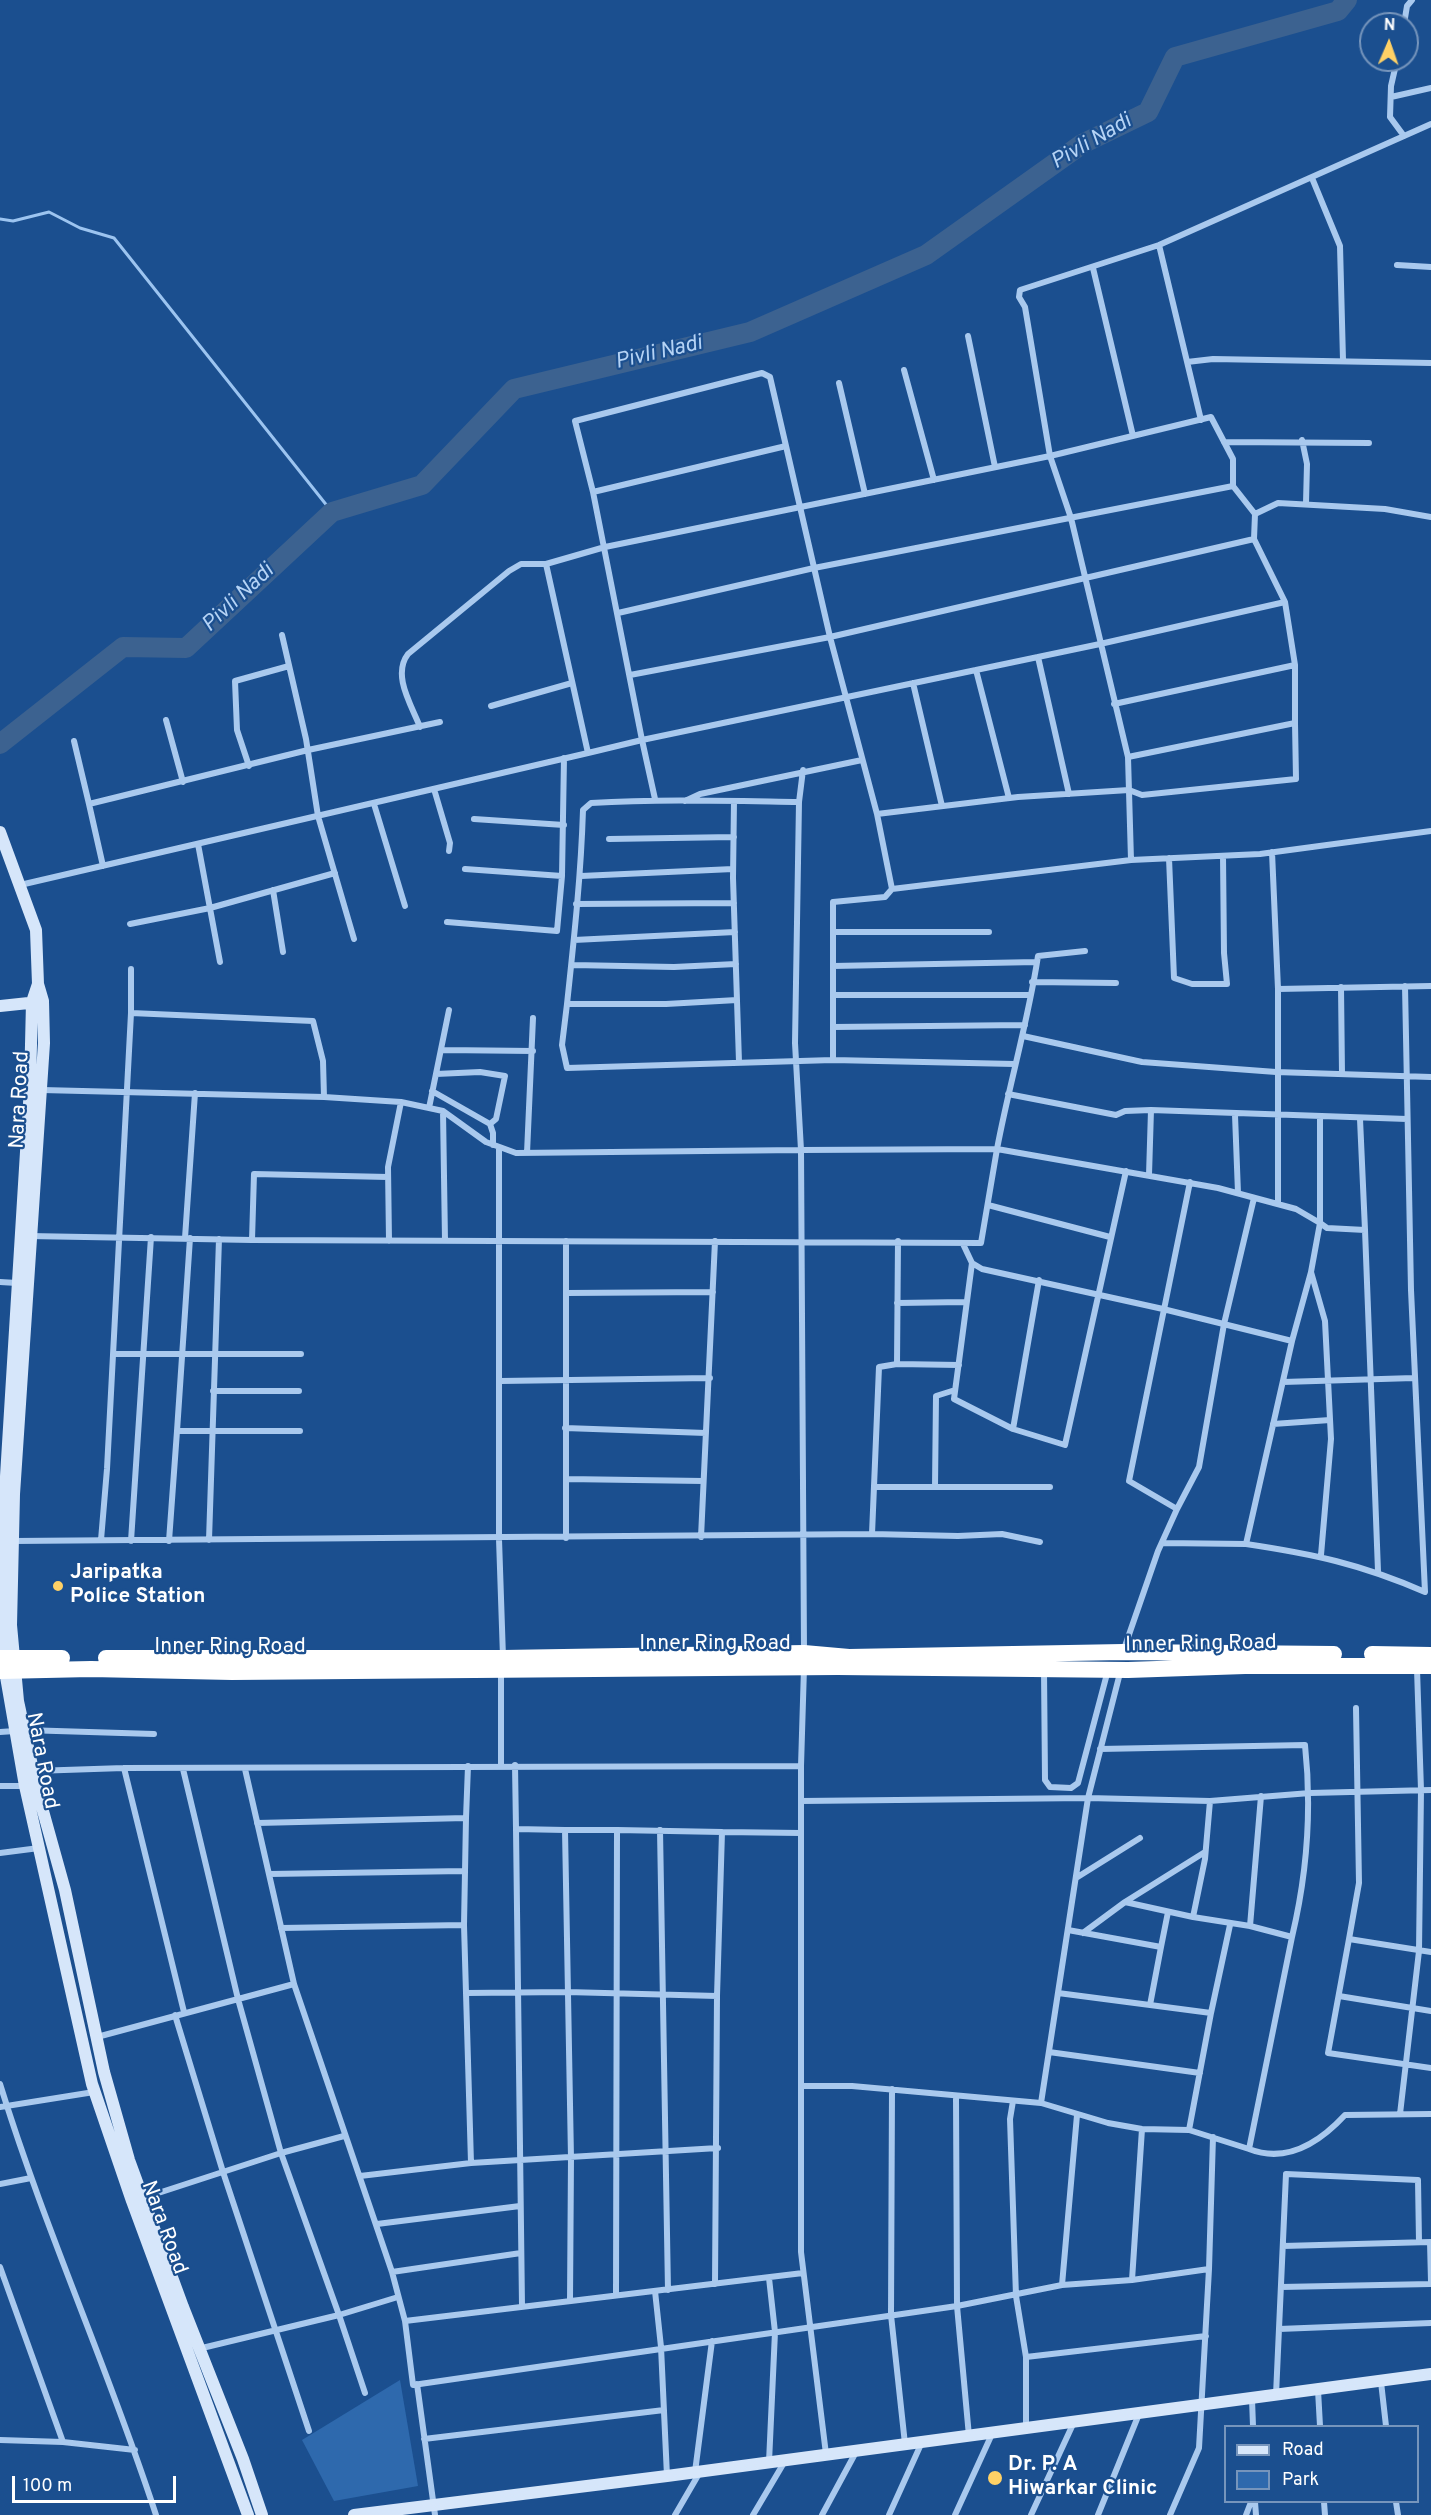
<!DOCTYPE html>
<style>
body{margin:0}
#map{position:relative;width:1431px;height:2515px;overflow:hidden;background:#1b4f8f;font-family:Overpass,sans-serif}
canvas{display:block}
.legend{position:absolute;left:1224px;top:2425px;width:195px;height:78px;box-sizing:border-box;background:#1b4f8f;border:2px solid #7695bc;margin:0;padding:8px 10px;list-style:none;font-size:18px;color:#fff}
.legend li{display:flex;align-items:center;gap:12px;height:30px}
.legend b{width:30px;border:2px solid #7695bc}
.north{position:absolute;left:1359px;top:12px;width:60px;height:60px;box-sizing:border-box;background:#1b4f8f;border:2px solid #7695bc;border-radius:50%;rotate:2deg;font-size:16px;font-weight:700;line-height:24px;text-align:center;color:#fff}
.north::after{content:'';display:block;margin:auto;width:21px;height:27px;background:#ffd166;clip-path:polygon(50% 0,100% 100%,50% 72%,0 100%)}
.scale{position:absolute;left:12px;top:2476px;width:164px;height:27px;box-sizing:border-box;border:3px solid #fff;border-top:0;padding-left:8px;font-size:18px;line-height:21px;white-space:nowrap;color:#fff;-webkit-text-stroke:4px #1b4f8f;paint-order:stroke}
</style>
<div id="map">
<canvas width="1431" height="2515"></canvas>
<ul class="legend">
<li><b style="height:8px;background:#d6e6fa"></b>Road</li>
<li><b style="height:16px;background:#2e69ad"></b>Park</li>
</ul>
<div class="north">N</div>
<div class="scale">100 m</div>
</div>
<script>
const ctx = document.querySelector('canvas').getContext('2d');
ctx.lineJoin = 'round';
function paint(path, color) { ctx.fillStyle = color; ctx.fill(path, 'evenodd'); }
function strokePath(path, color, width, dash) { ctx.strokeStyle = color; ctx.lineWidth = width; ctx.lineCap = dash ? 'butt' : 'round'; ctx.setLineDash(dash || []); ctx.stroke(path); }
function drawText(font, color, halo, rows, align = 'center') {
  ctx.font = font + ' Overpass,sans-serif'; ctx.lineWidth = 4.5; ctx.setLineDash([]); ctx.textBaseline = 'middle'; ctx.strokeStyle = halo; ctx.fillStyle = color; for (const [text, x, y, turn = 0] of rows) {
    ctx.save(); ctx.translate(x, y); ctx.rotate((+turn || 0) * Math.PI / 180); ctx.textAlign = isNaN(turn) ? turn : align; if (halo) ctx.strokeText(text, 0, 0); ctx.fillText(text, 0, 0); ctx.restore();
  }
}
const green = new Path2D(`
 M400 2380 418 2486 334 2501 302 2440Z`);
const stream = new Path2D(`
 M0 219 13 221 49 212 80 228 114 238 332 512`);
const river = new Path2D(`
 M0 744 123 647 186 648 332 512 422 485 514 389 750 332 926 255 1082 144 1148 112 1175 57 1338 11 1347 0`);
const street = new Path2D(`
 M1404 24 1407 6 1412 0
 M1397 60 1391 86 1390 117 1404 136
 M1391 97 1431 88
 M1312 178 1340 246 1343 360
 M1159 245 1201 420
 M1397 265 1431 267
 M1093 268 1133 436
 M968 336 995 467
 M1187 362 1213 359 1431 363
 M904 370 934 480
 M839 383 865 494
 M1302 440 1307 464 1306 503
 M1224 442 1369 443
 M1233 486 1255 514 1254 539 830 637 877 814 1018 797 1129 790 1142 795 1296 779 1295 723
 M593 492 575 421 762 373 770 377 786 446
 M1255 514 1278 503 1385 509 1431 517
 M618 613 814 568 1233 486V459L1211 417 1050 456 1071 518 1128 757 1131 860 1260 854 1431 831
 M282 635 306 739 318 816 354 939
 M1038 657 1069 794
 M976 670 1009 798
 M630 675 830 637 786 446 593 492 642 740 1100 644 1285 602 1254 539
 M913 683 942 806
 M1114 704 1295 665 1285 602
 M491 706 572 683
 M166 720 183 782
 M420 727C411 704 392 675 408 654L509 571 521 564H546
 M74 741 89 804
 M1128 757 1295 723V665
 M249 766 237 730 235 681 289 666
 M434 789 450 843 449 851
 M655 799 642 740 588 753 546 564 605 547 1050 456 1025 307 1019 297 1020 290 1159 245 1431 124
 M685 801 700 794 862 760
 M734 801 733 878 739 1062
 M799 802 803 770
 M374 804 405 906
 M877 814 892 889 1131 860
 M474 819 564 825
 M609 839 734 837
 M198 844 220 962
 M1272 852 1278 989V1204
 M1169 858 1174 978 1192 984H1227L1224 953 1223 856
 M103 866 89 804 308 750 440 722
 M465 869 562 876 564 758
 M581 876 733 869
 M20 885 588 753
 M892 889 885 897 833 902V1060L1014 1064
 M273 890 283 952
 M576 904 734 903
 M447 922 557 931 562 876
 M130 924 210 908 335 873
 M833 932H989
 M574 940 735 932
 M573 965 674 967 736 964
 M833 966 1037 962
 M1032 982 1116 983
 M1341 987 1342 1074
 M1278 989 1431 986
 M833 995H1029
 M567 1004 562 1045 567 1068 833 1060
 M131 1013V969
 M833 1027 1025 1025
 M1023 1036 1142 1062 1276 1072 1431 1077
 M443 1050 533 1051
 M42 1090 324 1097 401 1102 443 1111 486 1142 516 1153 801 1150 804 1651
 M432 1091 490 1124 496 1119 505 1076 480 1072 436 1074
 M1008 1094 1116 1115 1125 1111 1151 1110 1407 1119
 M429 1108 449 1010
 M443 1111 445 1241
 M1235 1115 1238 1193
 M1320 1118V1223L1327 1228 1365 1230 1378 1571
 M1360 1119 1365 1230
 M490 1124 493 1133V1145
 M499 1148V1539L503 1657
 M527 1153 533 1018
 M1149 1175 1151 1110
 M1190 1182 1129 1481 1177 1509 1199 1467 1224 1324 1254 1198
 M988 1205 1110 1237
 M29 1236 252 1240 981 1243 997 1149 801 1150 795 1043 799 802C730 801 660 799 591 803L583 810C581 875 574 939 567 1004H666L737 1000
 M185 1238 195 1093
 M252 1240 254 1174 388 1177
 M389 1241 388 1167 401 1102
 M566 1241V1538
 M898 1241 897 1364 959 1365
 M963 1244 972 1263 982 1269 1163 1309 1292 1341 1311 1272 1320 1223 1296 1209 1218 1188 997 1149C1009 1085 1028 1022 1038 956L1085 951
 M972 1263 954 1399 1013 1429 1065 1445 1126 1171
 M1311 1272 1325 1321 1331 1439 1321 1555
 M0 1282 17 1283
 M566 1293 713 1292
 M897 1303 965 1302
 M113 1354H301
 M500 1381 710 1378
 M1283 1382 1414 1378
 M213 1391H299
 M1273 1424 1330 1420
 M565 1428 706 1433
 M1013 1429 1039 1280
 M177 1431 190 1238
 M566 1479 703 1481
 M874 1487H1050
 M935 1487 936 1396 955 1390
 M872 1534 879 1367 897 1364
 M701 1537 715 1241
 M101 1540 107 1469 131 1013 313 1021 323 1061 324 1097
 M209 1540 219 1239
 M13 1541 872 1534 958 1536 1002 1534 1040 1542
 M131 1541 151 1237
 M169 1541 177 1431H300
 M1162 1543 1246 1544 1292 1341
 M1246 1544C1313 1554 1361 1564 1425 1592L1411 1290 1405 986
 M1124 1649 1158 1551 1177 1509
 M1044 1670 1045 1780 1050 1787 1071 1788 1078 1783 1108 1670
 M1120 1673 1088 1798 1041 2103 1108 2123 1142 2129 1189 2130 1249 2149
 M1356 1708 1359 1883 1349 1939 1431 1952
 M24 1730 154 1734
 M0 1732 15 1731
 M1100 1749 1305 1745C1312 1810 1307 1874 1292 1937
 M501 1765V1670
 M515 1765 516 1829
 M801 1766 804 1668
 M124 1768 184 2012
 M183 1769 238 1999 281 2153 339 2315 198 2349
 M245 1769 294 1984 392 2272 405 2321 413 2385 957 2306 1062 2285 1132 2280 1209 2269 1213 2137
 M34 1771 124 1768 801 1766V2252L826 2454
 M0 1786H25
 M801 1801 1088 1798 1210 1801 1310 1793 1431 1790
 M1210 1801 1205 1859 1193 1917 1250 1926 1292 1937 1249 2149C1287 2164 1320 2142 1345 2115L1431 2114
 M466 1818 468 1766
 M257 1823 466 1818 464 1925 466 1993
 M660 1830 668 2290
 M722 1832 801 1833
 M0 1853 39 1848
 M269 1874 465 1871
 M1076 1878 1140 1838
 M1125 1902 1205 1852
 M1250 1926 1261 1796
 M281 1928 464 1925
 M1083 1933 1125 1902 1193 1917
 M1349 1939 1328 2053 1431 2068
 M1161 1947 1168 1912
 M1058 1993 1150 2005 1161 1947 1068 1930
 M1339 1996 1431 2011
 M1150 2005 1211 2013 1189 2130
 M1211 2013 1230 1925
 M175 2015 223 2172 309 2431
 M97 2037 294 1984
 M1049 2052 1200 2073
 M0 2084C45 2230 109 2370 156 2515
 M802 2086H852L1041 2103
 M892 2089 891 2315 905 2444
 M956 2096 957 2306 969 2436
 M1013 2101 1010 2119 1016 2296 1026 2357 1206 2336
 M0 2107 94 2092
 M1400 2114 1419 1951 1421 1790 1417 1669
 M360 2176 471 2163
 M0 2184 31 2178
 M143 2198 281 2153 344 2136
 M377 2224 520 2206
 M1283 2246 1430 2242 1431 2282
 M0 2267 63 2442
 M392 2272 521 2253
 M1132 2280 1142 2129
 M715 2284 717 1996 567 1992 466 1993 471 2163 718 2148
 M1062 2285 1077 2115
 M1281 2287 1431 2284
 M655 2291 661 2347 667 2476
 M616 2295 617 1830 722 1832 717 1996
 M570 2301 571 2158 565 1830H617
 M522 2306 516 1829 565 1830
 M405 2321 803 2273
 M1279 2329 1431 2323
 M1026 2357V2428
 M1381 2382 1386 2426
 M417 2384 435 2515
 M1318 2390 1320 2426
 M365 2393 339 2315 398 2297
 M1276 2395 1286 2174 1418 2180 1419 2242
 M1252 2399 1253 2426
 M424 2439 664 2410
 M0 2440 63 2442 135 2450
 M769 2462 775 2332 769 2278
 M695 2472 712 2341
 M1255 2502 1256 2515
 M1324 2502 1325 2515
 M1396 2502 1398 2515
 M675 2515 700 2472
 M753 2515 785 2461
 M822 2515 856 2452
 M889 2515 922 2442
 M955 2515 992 2434
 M1031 2515 1074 2422
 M1098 2515 1139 2414
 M1170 2515 1199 2448 1209 2269
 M1246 2515 1251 2502`);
const secondary = new Path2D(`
 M0 832 36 930 38 984 43 1001 44 1043 14 1494 11 1625 18 1701 38 1793 65 1890 104 2072 129 2160 183 2307 243 2459 262 2515
 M38 984 32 1002 30 1087 2 1541 5 1671 25 1786 92 2084 132 2201 248 2515
 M0 1006 38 1002
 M354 2515 667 2476 1431 2374`);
const highway = new Path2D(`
 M1372 1654 1431 1655
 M0 1658H62
 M106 1658H503L804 1653 849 1657 1123 1652 1334 1654
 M0 1671 91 1669 232 1672 837 1667 1128 1670 1245 1666H1431`);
const markers = [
 [58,1586,6,"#ffd166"],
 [995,2478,8,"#ffd166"]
];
const streetNames = [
 ["Nara Road",21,1100,-87],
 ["Inner Ring Road",715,1645],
 ["Inner Ring Road",1201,1645,-1],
 ["Inner Ring Road",230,1648],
 ["Nara Road",41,1761,79],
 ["Nara Road",163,2228,70]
];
const poiNames = [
 ["Jaripatka",70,1574],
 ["Police Station",70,1598],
 ["Dr. P. A",1008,2466],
 ["Hiwarkar Clinic",1008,2490]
];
const waterNames = [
 ["Pivli Nadi",1092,143,-30],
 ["Pivli Nadi",659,354,-13],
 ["Pivli Nadi",239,599,-43]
];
paint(green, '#2e69ad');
strokePath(stream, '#9cc4f0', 3);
strokePath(river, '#3c6290', 20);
strokePath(street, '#a9c9ee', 6);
strokePath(secondary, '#d6e6fa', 12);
strokePath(highway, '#fff', 16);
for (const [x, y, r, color] of markers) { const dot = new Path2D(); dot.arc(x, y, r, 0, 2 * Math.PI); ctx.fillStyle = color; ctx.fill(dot); strokePath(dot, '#1b4f8f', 2); }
drawText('21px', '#fff', '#1b4f8f', streetNames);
drawText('bold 21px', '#fff', '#1b4f8f', poiNames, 'left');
drawText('italic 22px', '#b5d3f5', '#1b4f8f', waterNames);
</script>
